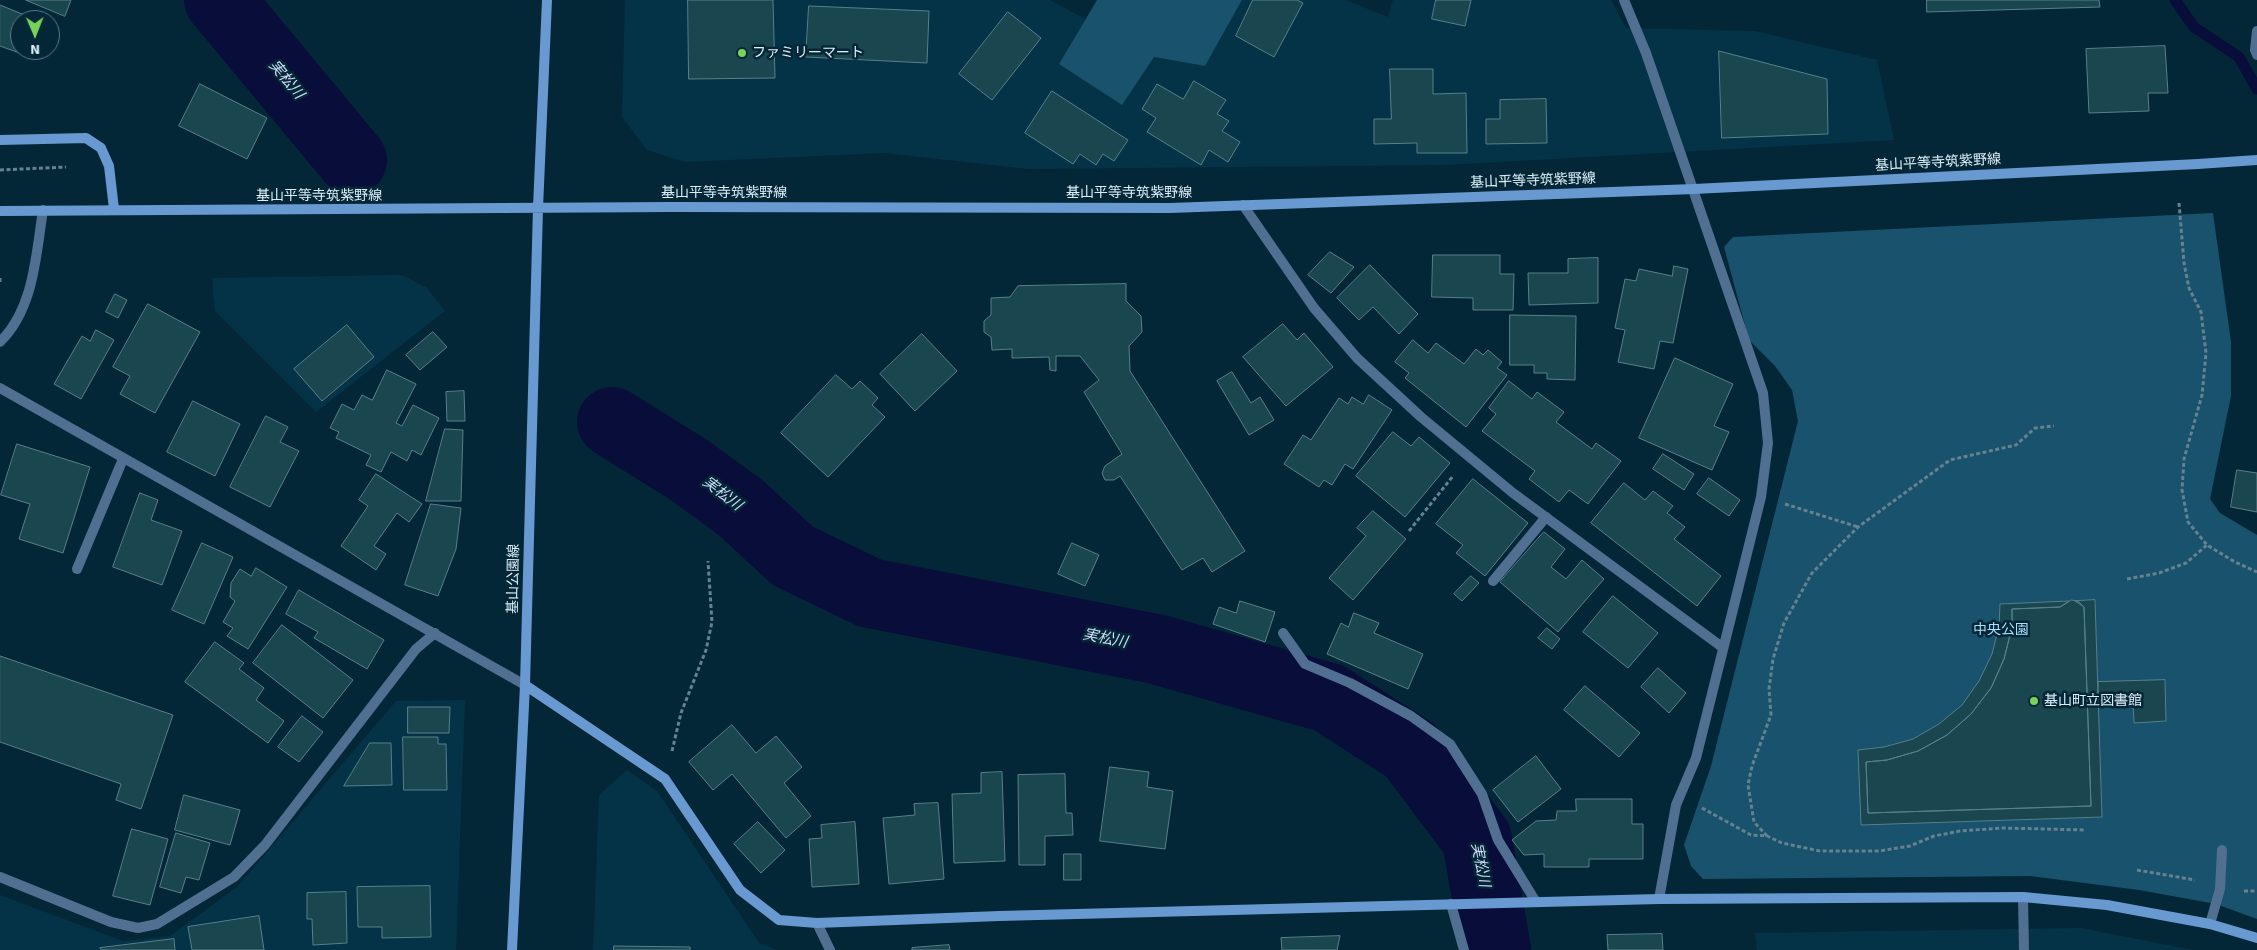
<!DOCTYPE html>
<meta charset="utf-8">
<style>
body{margin:0}
#map{position:relative;width:2257px;height:950px;overflow:hidden;background:#042737;font-family:Signika,sans-serif}
canvas{display:block}
.north{position:absolute;left:10px;top:10px;width:50px;height:50px;box-sizing:border-box;background:#042737;border:1px solid #5a7785;border-radius:50%;rotate:179deg;font-size:14px;font-weight:700;line-height:20px;text-align:center;color:#dceef9}
.north::after{content:'';display:block;margin:auto;width:18px;height:22px;background:#77d259;clip-path:polygon(50% 0,100% 100%,50% 72%,0 100%)}
</style>
<div id="map">
<canvas width="2257" height="950"></canvas>
<div class="north">N</div>
</div>
<script>
const ctx = document.querySelector('canvas').getContext('2d');
ctx.lineJoin = 'round';
function paint(path, color) { ctx.fillStyle = color; ctx.fill(path, 'evenodd'); }
function strokePath(path, color, width, dash) { ctx.strokeStyle = color; ctx.lineWidth = width; ctx.lineCap = dash ? 'butt' : 'round'; ctx.setLineDash(dash || []); ctx.stroke(path); }
function drawText(font, color, halo, rows, align = 'center') {
  ctx.font = font + ' Signika,"Noto Sans JP",sans-serif'; ctx.lineWidth = 5; ctx.setLineDash([]); ctx.textBaseline = 'middle'; ctx.strokeStyle = halo; ctx.fillStyle = color; for (const [text, x, y, turn = 0] of rows) {
    ctx.save(); ctx.translate(x, y); ctx.rotate((+turn || 0) * Math.PI / 180); ctx.textAlign = isNaN(turn) ? turn : align; if (halo) ctx.strokeText(text, 0, 0); ctx.fillText(text, 0, 0); ctx.restore();
  }
}
const built = new Path2D(`
 M625 0H1049L1086 19 1059 64 1154 57 1205 66 1242 0H1346L1388 17 1393 0H1611L1626 28 1755 31 1877 60 1894 140 1446 165 1029 169 884 153 685 162 647 150 622 117Z
 M402 275 427 288 445 311 316 412 215 311 212 278Z
 M465 700 456 950H0V895L123 941 170 936 237 887 396 701Z
 M627 770 657 791 759 943 777 950H593L599 795Z
 M2081 928 2193 950H1757L1755 933Z`);
const green = new Path2D(`
 M1097 0H1242L1205 66 1154 57 1122 105 1059 64Z
 M2213 213 2231 342V396L2210 499 2220 513 2257 535V919L2216 904 2139 890 2030 876 1703 879 1691 866 1684 845 1711 766 1798 421 1792 390 1775 366 1749 340 1724 247 1733 237Z`);
const stream = new Path2D(`
 M2175 0 2194 27 2239 57 2257 89`);
const river = new Path2D(`
 M219 0 352 160
 M612 422 689 470 741 508 793 556 870 593 1156 649 1329 698 1410 750 1477 839 1496 950`);
const building = new Path2D(`
 M26 0H71L65 16Z
 M688 0H773L775 78 689 79Z
 M1253 0H1297L1303 3 1274 57 1236 36Z
 M1436 0H1471L1465 26 1432 19Z
 M1927 0H2099L2100 7 1927 12Z
 M0 5 27 16 26 20H20V50H40L36 59 0 46Z
 M809 6 929 11 927 63 806 57Z
 M1008 12 1041 38 992 100 959 74Z
 M2165 46 2168 93H2148L2149 111 2089 113 2086 49Z
 M1719 51 1827 79 1828 134 1722 138Z
 M1390 69H1433V94L1466 93 1467 153H1417V143L1374 144V119H1391Z
 M1194 81 1226 100 1217 114 1229 121 1222 131 1240 142 1228 162 1209 150 1201 165 1147 132 1156 118 1142 109 1157 84 1183 99Z
 M200 84 267 118 247 159 179 126Z
 M1052 91 1128 140 1114 161 1103 154 1096 165 1080 154 1073 164 1025 133Z
 M1546 99 1547 143 1486 144V119H1500V100Z
 M1330 252 1354 267 1331 293 1308 275Z
 M1433 255H1500V274H1514L1513 310H1473V298L1432 297Z
 M1598 258V303L1529 305 1528 273H1568V259Z
 M1370 265 1418 314 1399 334 1373 307 1359 320 1337 298Z
 M1674 266 1688 269 1673 343 1660 341 1654 369 1618 362 1625 330 1615 328 1625 279 1636 281 1639 269 1672 276Z
 M1126 284V301L1141 316 1142 332 1129 346 1130 371 1245 551 1212 572 1203 558 1182 570 1120 476 1114 480H1105L1102 473 1105 466 1122 454 1084 392 1099 380 1080 356H1056V371L1050 370 1049 357 1012 358V349L992 350 991 337 984 332V321L991 315V298L1010 297 1018 286Z
 M115 294 127 300 118 318 106 312Z
 M148 304 200 332 155 413 120 394 130 376 113 367Z
 M1510 315 1576 316 1575 380 1547 379V373H1534V365H1510Z
 M1283 324 1297 340 1304 333 1333 367 1286 406 1243 357Z
 M347 325 374 357 322 401 294 369Z
 M96 330 114 340 81 399 54 384 82 336 90 341Z
 M433 332 447 347 420 370 406 355Z
 M922 334 957 371 915 411 880 374Z
 M1413 340 1428 353 1436 343 1464 364 1476 349 1483 355 1488 350 1502 362 1497 368 1507 375 1466 427 1405 378 1409 373 1395 362Z
 M1675 358 1733 384 1714 426 1729 432 1712 470 1639 438Z
 M387 370 416 384 396 423 402 426 413 405 439 418 421 455 412 450 407 461 391 452 381 472 366 465 371 455 336 438 339 432 330 428 342 404 354 410 362 395 372 400Z
 M1232 372 1251 403 1260 397 1274 420 1249 435 1217 381Z
 M836 375 852 389 860 381 878 398 872 405 885 417 828 477 781 433Z
 M1509 381 1532 399 1537 392 1564 412 1556 422 1592 449 1596 443 1621 461 1588 504 1569 490 1559 502 1529 479 1535 471 1482 431 1496 414 1489 408Z
 M464 391 465 421H447L446 392Z
 M1369 395 1392 410 1353 469 1345 464 1332 485 1324 480 1319 487 1284 464 1303 435 1311 440 1339 398 1348 404 1352 397 1363 404Z
 M193 401 240 424 215 476 167 452Z
 M266 416 288 427 280 442 299 451 270 507 230 487Z
 M445 429 463 430 461 501H426Z
 M1393 432 1411 446 1419 437 1450 463 1405 517 1356 476Z
 M17 444 90 467 63 553 19 539 30 504 1 495Z
 M1663 454 1694 474 1684 490 1653 469Z
 M2237 470 2257 473V512L2231 507Z
 M376 474 422 504 409 522 397 513 374 546 386 554 376 570 341 546 368 506 359 500Z
 M1709 478 1740 500 1729 516 1697 494Z
 M1473 479 1528 523 1485 576 1456 553 1463 545 1436 524Z
 M1624 483 1645 500 1653 491 1673 506 1667 513 1685 527 1674 539 1721 576 1697 606 1591 523Z
 M140 493 158 500 151 520 182 531 162 585 113 567Z
 M431 504 461 508 456 549 438 596 405 585Z
 M1373 511 1406 539 1353 600 1329 578 1366 536 1357 528Z
 M1544 532 1565 549 1551 567 1566 579 1582 560 1604 579 1558 632 1500 582Z
 M202 543 233 557 204 624 172 610Z
 M1072 543 1099 555 1085 586 1058 574Z
 M256 568 287 587 248 649 227 636 233 628 223 622 235 601 230 597 231 583 240 569 251 576Z
 M1471 576 1479 583 1462 601 1454 594Z
 M299 590 384 640 367 669 314 638 318 632 286 614Z
 M1613 596 1658 633 1628 668 1583 632Z
 M2072 600 2079 602 2084 607 2091 806 1868 813 1866 762 1887 760 1918 751 1947 735 1971 714 1991 688 2004 659 2012 627V609L2060 607Z
 M2095 600 2102 817 1861 825 1858 750 1884 747 1913 739 1939 724 1962 705 1979 681 1992 654 1999 626 2000 604 2069 601 2060 607 2012 609V627L2004 659 1991 688 1971 714 1947 735 1918 751 1887 760 1866 762 1868 813 2091 806 2084 607 2075 601Z
 M1240 601 1275 612 1265 642 1213 624 1219 607 1236 613Z
 M1354 613 1379 623 1374 633 1423 654 1408 689 1327 654 1341 623 1348 627Z
 M282 625 353 680 323 718 253 663Z
 M1547 628 1560 639 1552 649 1538 638Z
 M215 642 244 663 239 669 264 688 256 700 284 721 268 743 185 682Z
 M0 656 173 715 141 809 116 800 121 784 0 742Z
 M1658 668 1686 693 1669 713 1641 687Z
 M2165 680 2166 721 2134 723 2133 702 2098 703V682Z
 M1585 686 1640 733 1619 757 1564 710Z
 M408 707H450L449 733H408Z
 M302 716 323 732 299 762 278 747Z
 M732 725 756 753 776 736 802 767 784 783 811 816 786 838 732 774 713 790 689 762Z
 M403 737H438V744H446L447 790H404Z
 M370 743H391L392 785 344 786Z
 M1536 756 1561 789 1518 822 1493 790Z
 M1110 767 1149 772 1147 787 1173 791 1165 849 1100 841Z
 M1002 772 1005 861 954 863 952 794 981 793V773Z
 M1065 774 1066 813H1072L1073 835 1045 836V865H1019L1018 775Z
 M184 795 240 810 230 845 175 830Z
 M1576 799H1632V824H1643V859H1589V867H1544V854L1524 855 1512 840 1536 821 1556 820 1557 811H1576Z
 M938 803 944 879 889 884 883 818 915 815 914 804Z
 M758 822 785 850 761 873 734 844Z
 M855 822 859 884 812 887 809 839 822 838 821 825Z
 M132 829 168 839 150 905 113 896Z
 M176 833 210 843 199 880 186 877 181 893 160 887Z
 M1064 854H1081V880H1064Z
 M430 886 431 937 382 938V927H358L357 887Z
 M346 892 347 943 313 945 312 919H307V893Z
 M259 916 264 950H192L188 927Z
 M1662 934 1663 950H1608L1607 935Z
 M1340 936 1337 950H1282L1281 938Z
 M174 939 175 950H101L100 948Z
 M949 945 950 950H912V948Z
 M614 946 690 947V950H614Z`);
const path = new Path2D(`
 M0 170 66 167
 M2179 203 2184 263 2189 288 2201 312 2206 353 2202 395 2184 459 2182 490 2188 522 2207 545 2235 562 2257 572
 M0 278V284
 M1785 504 1858 527
 M1409 531 1453 476
 M2127 579 2159 573 2186 563 2207 545
 M672 751 681 713 706 650 712 622 708 561
 M1702 808 1751 835 1767 836 1782 843 1820 851H1879L1910 846 1934 836 1960 831 2002 828 2086 830
 M1767 836 1754 822 1748 785 1752 766 1771 715 1769 689 1773 659 1784 623 1812 573 1858 527 1950 460 2016 445 2035 428 2054 426
 M2137 870 2195 880
 M2244 891H2257`);
const lane = new Path2D(`
 M77 569 123 459
 M1493 581 1546 517
 M1283 633 1305 664 1350 683 1411 716 1450 744 1482 794 1498 840 1536 902
 M2023 897 2024 950
 M2210 924 2220 889 2222 850`);
const street = new Path2D(`
 M1624 0 1646 53 1763 393 1768 443 1761 497 1696 758 1676 805 1659 899
 M2257 31 2255 50 2257 55
 M1243 205 1314 308 1357 358 1421 417 1513 493 1722 647
 M0 342C34 309 36 255 43 210
 M0 388 525 685
 M0 877 111 922 138 928 157 924 234 877 265 845 416 649 435 633
 M1451 904 1464 950
 M817 923 830 950`);
const secondary = new Path2D(`
 M0 140 86 138 101 148 109 166 114 209
 M0 211 671 207 1170 208 1694 189 2198 164 2257 160
 M525 685 665 779 740 890 779 920 817 923 999 916 1659 899 2023 897 2107 905 2210 924 2257 938
 M512 950 525 685 538 208 547 0`);
const markers = [
 [742,53,5,"#77d259"],
 [2034,701,5,"#77d259"]
];
const poiNames = [
 ["ファミリーマート",752,53],
 ["基山町立図書館",2044,701]
];
const streetNames = [
 ["基山平等寺筑紫野線",1938,163,-3],
 ["基山平等寺筑紫野線",1533,181,-2],
 ["基山平等寺筑紫野線",724,193],
 ["基山平等寺筑紫野線",1129,193],
 ["基山平等寺筑紫野線",319,196],
 ["基山公園線",514,579,-89]
];
const parkNames = [
 ["中央公園",2001,630]
];
const waterNames = [
 ["実松川",286,80,50],
 ["実松川",722,494,37],
 ["実松川",1105,639,11],
 ["実松川",1480,865,79]
];
paint(built, '#043347');
paint(green, '#18526d');
strokePath(stream, '#080d3a', 11);
strokePath(river, '#080d3a', 70);
paint(building, '#1a4650');
strokePath(building, '#56808a', 1);
strokePath(path, '#66818f', 3, [4, 2.5]);
strokePath(lane, '#506f91', 10);
strokePath(street, '#506f91', 10);
strokePath(secondary, '#6899d1', 10);
for (const [x, y, r, color] of markers) { const dot = new Path2D(); dot.arc(x, y, r, 0, 2 * Math.PI); ctx.fillStyle = color; ctx.fill(dot); strokePath(dot, '#042737', 2); }
drawText('14px', '#dceef9', '#042737', poiNames, 'left');
drawText('14px', '#dceef9', '#042737', streetNames);
drawText('14px', '#aadffd', '#042737', parkNames);
drawText('italic 15px', '#d0dbfb', '#042737', waterNames);
</script>
